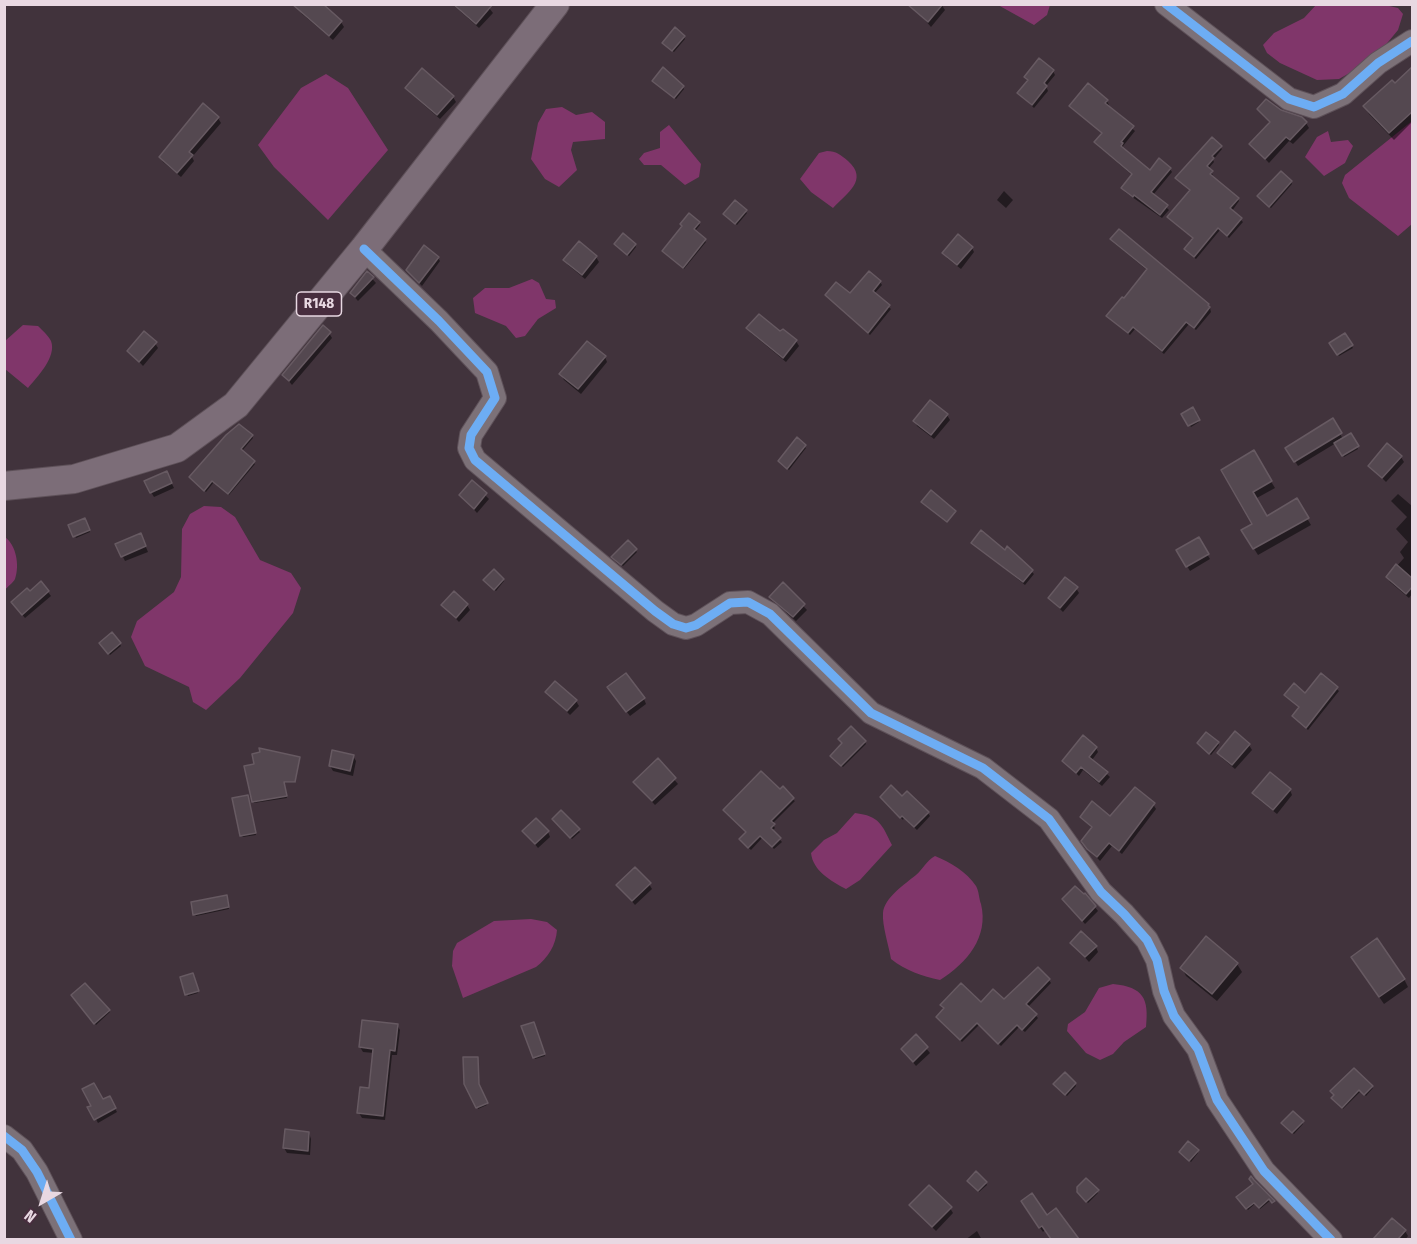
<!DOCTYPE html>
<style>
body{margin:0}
#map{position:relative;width:1417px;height:1244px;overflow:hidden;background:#41333c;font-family:"Fira Sans Condensed",sans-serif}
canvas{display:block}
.frame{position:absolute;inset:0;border:6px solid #e8d8e2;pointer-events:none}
.north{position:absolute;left:12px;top:1172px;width:60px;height:60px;-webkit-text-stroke:4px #472d3e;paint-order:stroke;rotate:219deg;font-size:16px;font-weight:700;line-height:24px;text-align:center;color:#e8d8e2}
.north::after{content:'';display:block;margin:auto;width:21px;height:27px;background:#e8d8e2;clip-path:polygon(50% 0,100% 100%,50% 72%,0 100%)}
</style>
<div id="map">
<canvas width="1417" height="1244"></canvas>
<div class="frame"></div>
<div class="north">N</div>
</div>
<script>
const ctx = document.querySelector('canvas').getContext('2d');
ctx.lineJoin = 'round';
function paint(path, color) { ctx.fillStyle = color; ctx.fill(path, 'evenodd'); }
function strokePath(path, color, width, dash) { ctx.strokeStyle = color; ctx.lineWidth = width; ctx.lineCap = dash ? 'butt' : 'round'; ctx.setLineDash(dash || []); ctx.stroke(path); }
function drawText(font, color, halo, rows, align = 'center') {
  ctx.font = font + ' "Fira Sans Condensed",sans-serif'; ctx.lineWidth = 6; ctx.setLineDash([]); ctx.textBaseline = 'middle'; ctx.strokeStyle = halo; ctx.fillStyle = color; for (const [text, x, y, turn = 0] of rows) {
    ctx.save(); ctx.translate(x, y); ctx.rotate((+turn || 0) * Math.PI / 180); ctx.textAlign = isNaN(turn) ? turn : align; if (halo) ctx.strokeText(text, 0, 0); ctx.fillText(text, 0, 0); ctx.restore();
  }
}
const water = new Path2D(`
 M998 5H1050L1047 15 1034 25Z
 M1316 5H1385L1398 8 1403 14 1398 30 1374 59 1339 79 1317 80 1280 63 1267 53 1263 45 1274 33 1304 18Z
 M326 74 348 88 388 150 328 220 274 167 258 145 301 88Z
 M562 107 576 115 592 112 605 122V139L573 142 571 150 577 170 559 187 545 179 531 159 538 123 546 109Z
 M1412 121V224L1398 236 1349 198 1342 183 1345 175Z
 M669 125 701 164 699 177 685 185 661 165H644L639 159 644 153 660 148V132Z
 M1328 131 1331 142 1348 140 1353 146 1345 163 1324 176 1305 157 1317 137Z
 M827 151C836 151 841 155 848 161 869 180 847 193 833 208L811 192 800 179 819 153Z
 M532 279 539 283 546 299 555 300 556 308 538 319 525 336 516 338 506 326 475 313 473 298 485 288H509Z
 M23 325 38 326C42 330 48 335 51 341 57 357 37 377 28 388L5 369V341Z
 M204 506 221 507 235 517 260 560 291 573 301 588 293 613 240 678 206 710 193 702 189 687 145 666 131 637 137 621 174 592 181 577 182 529 190 514Z
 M5 537C16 545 20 565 15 579 13 583 8 586 5 590Z
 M855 813C880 816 882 825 892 845L860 880 846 889C831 881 813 871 811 853L824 840 837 833Z
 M935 856C950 862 967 872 976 886 979 891 979 899 981 904 989 937 967 963 940 980 922 976 906 971 891 959 889 946 882 926 883 913 884 898 905 884 916 875 923 869 926 861 935 856Z
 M531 919 547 922 557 930C556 945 548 958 536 967L463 998 452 966 453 951 457 943 494 921Z
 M1113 984C1144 987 1149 999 1146 1027L1124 1042 1113 1054 1100 1060 1086 1053 1067 1031 1068 1024 1085 1012 1099 988Z`);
const shadow = new Path2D(`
 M452 4H486L493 13 479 28Z
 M941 4 945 10 931 27 917 11Z
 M299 9 341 22 344 27 333 40 302 14Z
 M684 37 685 39 674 52 665 45Z
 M1053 71 1055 75 1046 86 1048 91 1034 108 1019 93 1028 82 1026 77Z
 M1412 72V122L1394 140 1369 114 1365 107Z
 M655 83 683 87 684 89 676 99Z
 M407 88 453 97 456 102 440 119 410 93Z
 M1107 101 1109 105 1107 107 1135 131 1123 146V149L1150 172 1170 169 1172 172 1153 195 1169 210 1162 218 1125 192 1123 188 1133 176 1098 146 1096 142 1103 134 1071 106Z
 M203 105 218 118 221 123 192 157 194 161 181 177 163 162 160 157Z
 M1258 110 1280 111 1306 123 1309 128 1293 144 1289 141 1269 163 1251 144 1270 123Z
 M1220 147 1222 149 1213 160 1214 162 1208 169 1213 175 1211 177 1238 199 1239 201 1232 211 1243 222 1229 238 1220 230 1196 259 1187 252 1194 239 1169 218 1191 191 1177 178Z
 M1291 182 1292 184 1271 208 1260 199Z
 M1004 191 1013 200 1006 208 997 200Z
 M745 211 747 213 737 225 726 216Z
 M699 223 700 225 695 231 706 242 684 269 665 253Z
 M1119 231 1210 308 1211 312 1196 330 1189 324 1164 354 1135 329 1130 335 1108 316 1124 300 1148 271 1114 243 1112 239Z
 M579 243 596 257 599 262 585 279 568 265 565 260Z
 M635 245 636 247 629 256 617 246Z
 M972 248 974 252 961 269 947 258 944 253Z
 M438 258 440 261 422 286 407 270Z
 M367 273 376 283 358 301 351 293Z
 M880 282 882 285 874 294 891 309 870 335 827 296H850Z
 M748 328 781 333 783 331 796 341 799 346 786 362 751 333Z
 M329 333 332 338 292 385 284 375Z
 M1345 335 1353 348 1339 356 1331 343Z
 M155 343 158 348 143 366 129 351Z
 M605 357 607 362 581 394 564 380 561 375Z
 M1192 410 1199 422 1191 427 1183 415Z
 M947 415 950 420 934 439 917 426 915 421Z
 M1332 420 1343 439 1350 435 1358 449 1344 457 1336 443 1298 466 1287 448Z
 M252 436 253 438 241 452 255 464 229 495 214 482 206 492 192 480Z
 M797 440 806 448 789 470 781 463Z
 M1253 452 1275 488 1255 499 1267 518 1296 500 1311 525 1258 555 1243 531 1254 524 1223 470Z
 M1401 457 1404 462 1386 482 1370 466Z
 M169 478 174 488 154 497 151 492Z
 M472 482 489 499 477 513 461 495Z
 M1398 494 1412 506V594L1409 598 1390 582 1387 577 1404 558 1400 552 1408 542 1396 529 1407 517 1391 501Z
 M84 520 90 532 76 538 70 526Z
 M1198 539 1210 559 1190 571 1178 551Z
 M143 540 148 552 125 561 117 545Z
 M628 542 637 552 623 566 614 559Z
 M973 543 1005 552 1023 563 1034 574 1025 585Z
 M503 580 504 581 496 591 486 583Z
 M41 583 51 596 25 618 15 606Z
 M783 585 807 610 796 621 774 602 771 597Z
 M1076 588 1079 593 1063 612 1049 598Z
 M443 605H467L470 610 459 622Z
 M120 644 121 646 110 655 102 646Z
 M1322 676 1339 691 1308 730 1294 716 1301 708 1306 695Z
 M547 692 576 701 579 706 570 715Z
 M612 692 644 699 646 704 630 716Z
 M865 742 866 744 843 767 833 758 844 744Z
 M1218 743 1219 745 1211 755 1198 744Z
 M1249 745 1252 750 1235 769 1222 758 1219 753Z
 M1096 748 1098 752 1092 760 1110 777 1102 786 1083 770 1079 776 1064 761Z
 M353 756 356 761 353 776 333 771 330 766Z
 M299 758 295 783H284L287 798 254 803 253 801Z
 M658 761 678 784 655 805 638 787Z
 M1290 790 1292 795 1277 814 1257 798 1254 793Z
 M780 791 795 801 772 824 775 828 772 831 782 842 774 849 763 837 751 850 742 842 747 832Z
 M902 798 928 813 930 816 917 830 904 818 903 820 883 800Z
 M249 799 256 835 243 837 241 835Z
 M1153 804 1156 809 1122 854 1112 846 1100 861 1086 846 1093 829 1081 817 1111 819Z
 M555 821 578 830 580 832 572 839Z
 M524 831 548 832 550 837 538 848Z
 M649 884 652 889 635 905 618 885Z
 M1085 895 1098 911 1085 924 1067 903Z
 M227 899 229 909 196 916 194 914Z
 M1072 943 1096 947 1098 952 1089 962Z
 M1237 964 1242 972 1217 1001 1186 976 1182 968Z
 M1357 965 1404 979 1408 987 1384 1004Z
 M193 977 198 993 188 996 187 994Z
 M1049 980 1051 983 1028 1007 1038 1018 1025 1032 1019 1027 1001 1046 979 1025 962 1042 940 1020 945 1009 942 1005 981 1004 1004 1001Z
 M74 997 109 1011 110 1012 96 1025Z
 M397 1025 400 1030 397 1055H392L385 1120 362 1118 359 1113 370 1089 374 1053 363 1052 360 1047Z
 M534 1025 545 1056 535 1059 534 1057Z
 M916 1036 930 1053 916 1066 902 1049Z
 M477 1058 479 1088 487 1105 478 1109Z
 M1075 1084 1076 1086 1067 1096 1056 1086Z
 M1372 1087 1373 1088 1366 1096 1361 1091 1343 1109 1334 1100 1335 1095Z
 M109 1098 117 1112 98 1123 90 1108Z
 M1302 1122 1303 1124 1294 1134 1284 1125Z
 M309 1133 311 1139 310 1155 287 1153 284 1148Z
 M1197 1151 1198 1153 1191 1162 1181 1152Z
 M1251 1178 1273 1202 1274 1204 1271 1200 1260 1209 1256 1203 1248 1210 1238 1197 1255 1184Z
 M1086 1180 1098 1193 1088 1203 1076 1190Z
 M970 1183H986L987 1185 979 1192Z
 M911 1206 950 1208 953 1213 936 1231Z
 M1025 1206 1047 1217 1056 1210 1077 1240H1052L1045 1230 1043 1232Z
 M1392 1220 1405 1231 1408 1236 1405 1240H1375Z
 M977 1231 982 1240H965Z`);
const building = new Path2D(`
 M292 4H323L342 21 329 36Z
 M453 4H493L476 24Z
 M907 4H943L928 22Z
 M675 27 685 36 672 51 662 43Z
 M1039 58 1054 70 1044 83 1047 86 1032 105 1017 93 1028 80 1024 77Z
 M1413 66V111L1389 133 1363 106 1392 80 1395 83Z
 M663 67 684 86 674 98 652 81Z
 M422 68 454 96 437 115 405 88Z
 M1088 83 1108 100 1105 103 1134 126 1121 142 1123 143 1121 146 1150 170 1159 158 1171 168 1151 192 1168 205 1160 215 1134 195 1133 197 1121 188 1132 174 1094 142 1102 133 1069 106Z
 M1266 99 1281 110 1302 117 1307 122 1290 140 1286 137 1265 159 1249 144 1270 122 1257 109Z
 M203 103 219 117 189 152 193 155 177 173 159 157Z
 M1212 137 1222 146 1212 156 1214 158 1207 166 1213 171 1210 174 1239 198 1230 208 1242 218 1227 236 1218 228 1194 257 1184 249 1193 238 1167 217 1190 190 1175 178Z
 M1281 171 1292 181 1269 207 1257 196Z
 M735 200 747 210 735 224 723 214Z
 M689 213 700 222 694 229 706 239 683 268 662 251 682 226 680 224Z
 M1119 229 1209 304 1208 305 1210 307 1194 328 1186 322 1162 351 1133 327 1128 333 1106 316 1122 297 1124 298 1147 269 1110 239Z
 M623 233 636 244 627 255 614 244Z
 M958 234 973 247 957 265 942 253Z
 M579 241 597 256 582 275 563 260Z
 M424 245 439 257 419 283 406 270Z
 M367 271 374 277 355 297 350 293Z
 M869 271 881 281 873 291 890 305 868 333 825 295 836 282 850 293Z
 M759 314 780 331 783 329 797 340 783 358 746 328Z
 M323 325 331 332 289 381 282 375Z
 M144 331 157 342 139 362 127 351Z
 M1345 333 1353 345 1337 355 1329 343Z
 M587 341 606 356 578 389 559 374Z
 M930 400 948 414 931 435 913 421Z
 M1193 407 1200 420 1188 426 1181 414Z
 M1333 418 1342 433 1294 462 1285 448Z
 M239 424 253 435 241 449 255 461 228 494 212 481 204 491 189 477 226 435Z
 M1351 433 1359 446 1342 456 1334 443Z
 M797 437 806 445 787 469 778 461Z
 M1387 443 1402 456 1382 478 1368 466Z
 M1254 450 1272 481 1253 492 1267 516 1297 498 1309 518 1253 549 1241 530 1252 524 1221 470Z
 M167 471 172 483 150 493 144 481Z
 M472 480 487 493 474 509 459 495Z
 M931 490 956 511 947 522 921 502Z
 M85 518 90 530 73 537 68 525Z
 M981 530 1005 550 1007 546 1033 570 1023 582 971 543Z
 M141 533 146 546 121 557 115 544Z
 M1199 537 1209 554 1186 567 1176 550Z
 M628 540 637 549 621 565 611 557Z
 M1396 564 1413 579V586L1406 594 1386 577Z
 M494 569 504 579 494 590 483 580Z
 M1065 577 1078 587 1060 608 1048 598Z
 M41 581 49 591 22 615 11 602 27 588 30 591Z
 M783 582 805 604 793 617 769 597Z
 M454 591 468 604 456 618 441 605Z
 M112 632 121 643 108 654 99 643Z
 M626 673 645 698 626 712 607 687Z
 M1321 673 1338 687 1306 728 1292 716 1299 707 1284 695 1294 683 1305 693Z
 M555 681 577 700 567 711 545 692Z
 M851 726 866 741 841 766 830 756 842 743 838 739Z
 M1235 731 1250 744 1232 765 1217 753Z
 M1206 732 1219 742 1209 754 1197 743Z
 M1083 735 1097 747 1089 757 1108 772 1099 782 1081 767 1076 773 1062 761Z
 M259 748 300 757 295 782H284L287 796 252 802 244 766 254 764 252 754 260 752Z
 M332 750 354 755 350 771 329 766Z
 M658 758 676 778 652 801 633 782Z
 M761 771 780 789 783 786 794 798 771 821 775 824 771 828 781 838 772 847 760 836 748 848 739 839 746 832 723 810Z
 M1270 772 1291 789 1273 810 1252 793Z
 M891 785 902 796 907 791 929 812 914 827 902 816 900 818 880 797Z
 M1135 787 1155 803 1119 851 1109 843 1097 857 1087 849 1081 841 1092 827 1080 817 1092 801 1110 816Z
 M248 795 256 833 240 836 232 798Z
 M561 810 580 829 570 838 552 819Z
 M536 818 549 831 535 844 522 831Z
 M635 867 651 883 632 901 616 885Z
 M1075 886 1084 894 1085 893 1096 906 1082 921 1062 899Z
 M227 895 229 907 193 915 191 902Z
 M1081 931 1097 946 1085 957 1070 943Z
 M1206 936 1238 963 1212 994 1180 968Z
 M1377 938 1405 979 1379 997 1351 957Z
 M1038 967 1050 979 1026 1004 1037 1014 1022 1030 1017 1025 998 1044 977 1023 960 1040 936 1017 944 1008 940 1005 961 983 981 1002 993 989 1004 999Z
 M193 973 199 991 185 995 180 977Z
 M85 983 110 1010 94 1024 71 995Z
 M362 1020 398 1024 395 1051 390 1050 383 1116 357 1113 360 1087 369 1088 373 1049 359 1047Z
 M534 1022 545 1054 533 1058 521 1026Z
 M916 1034 928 1047 913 1062 901 1049Z
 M463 1057H478L479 1084 488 1103 476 1108 464 1084Z
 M1354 1068 1373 1086 1364 1095 1359 1090 1342 1108 1331 1098 1334 1095 1330 1091Z
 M1065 1072 1076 1083 1065 1095 1053 1084Z
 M94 1083 103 1099 110 1096 116 1108 94 1120 87 1107 91 1106 82 1089Z
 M1293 1111 1304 1121 1292 1133 1281 1123Z
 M285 1129 309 1132 308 1151 283 1148Z
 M1188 1141 1199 1150 1189 1161 1179 1152Z
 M976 1171 987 1182 978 1191 967 1181Z
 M1251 1176 1254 1180 1275 1201 1272 1203 1269 1199 1259 1208 1254 1203 1246 1209 1236 1197 1253 1184 1249 1179Z
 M1086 1178 1099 1190 1086 1202 1077 1192V1187Z
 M929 1185 952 1207 932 1227 909 1205Z
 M1032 1193 1047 1215 1056 1208 1079 1239H1051L1042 1226 1039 1228 1021 1201Z
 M1392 1218 1406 1230 1398 1239H1373Z`);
const minor = new Path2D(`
 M1166 4 1289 99 1314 107 1343 94 1378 63 1412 41
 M364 249 439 321 487 372 495 398 471 435 469 448 475 460 655 611 673 624 686 628 696 625 730 603 748 602 770 614 871 713 983 768 1049 819 1101 892 1124 914 1147 940 1157 960 1164 991 1174 1016 1198 1049 1217 1100 1264 1171 1331 1240
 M4 1136 22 1150 37 1172 71 1240`);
const major = new Path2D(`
 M4 486 74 479 177 448 236 405 364 249 555 4`);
const cycleway = new Path2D(`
 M1166 4 1289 99 1314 107 1343 94 1378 63 1412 41
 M364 249 439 321 487 372 495 398 471 435 469 448 475 460 655 611 673 624 686 628 696 625 730 603 748 602 770 614 871 713 983 768 1049 819 1101 892 1124 914 1147 940 1157 960 1164 991 1174 1016 1198 1049 1217 1100 1264 1171 1331 1240
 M4 1136 22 1150 37 1172 71 1240`);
const shields = [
 [319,304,45]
];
const shieldNames = [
 ["R148",319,304]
];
paint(water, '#80366a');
paint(shadow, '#0007');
paint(building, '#544850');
strokePath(building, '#675a62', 1.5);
strokePath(minor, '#5e5159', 24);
strokePath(major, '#5e5159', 30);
strokePath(minor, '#7c7178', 22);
strokePath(major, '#7c6d78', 28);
strokePath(cycleway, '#6dadf4', 9);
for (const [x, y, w] of shields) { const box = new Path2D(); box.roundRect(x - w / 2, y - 12, w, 24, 4.5); ctx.fillStyle = '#472d3e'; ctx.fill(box); strokePath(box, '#e8d8e2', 1.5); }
drawText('bold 15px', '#e8d8e2', null, shieldNames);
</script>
